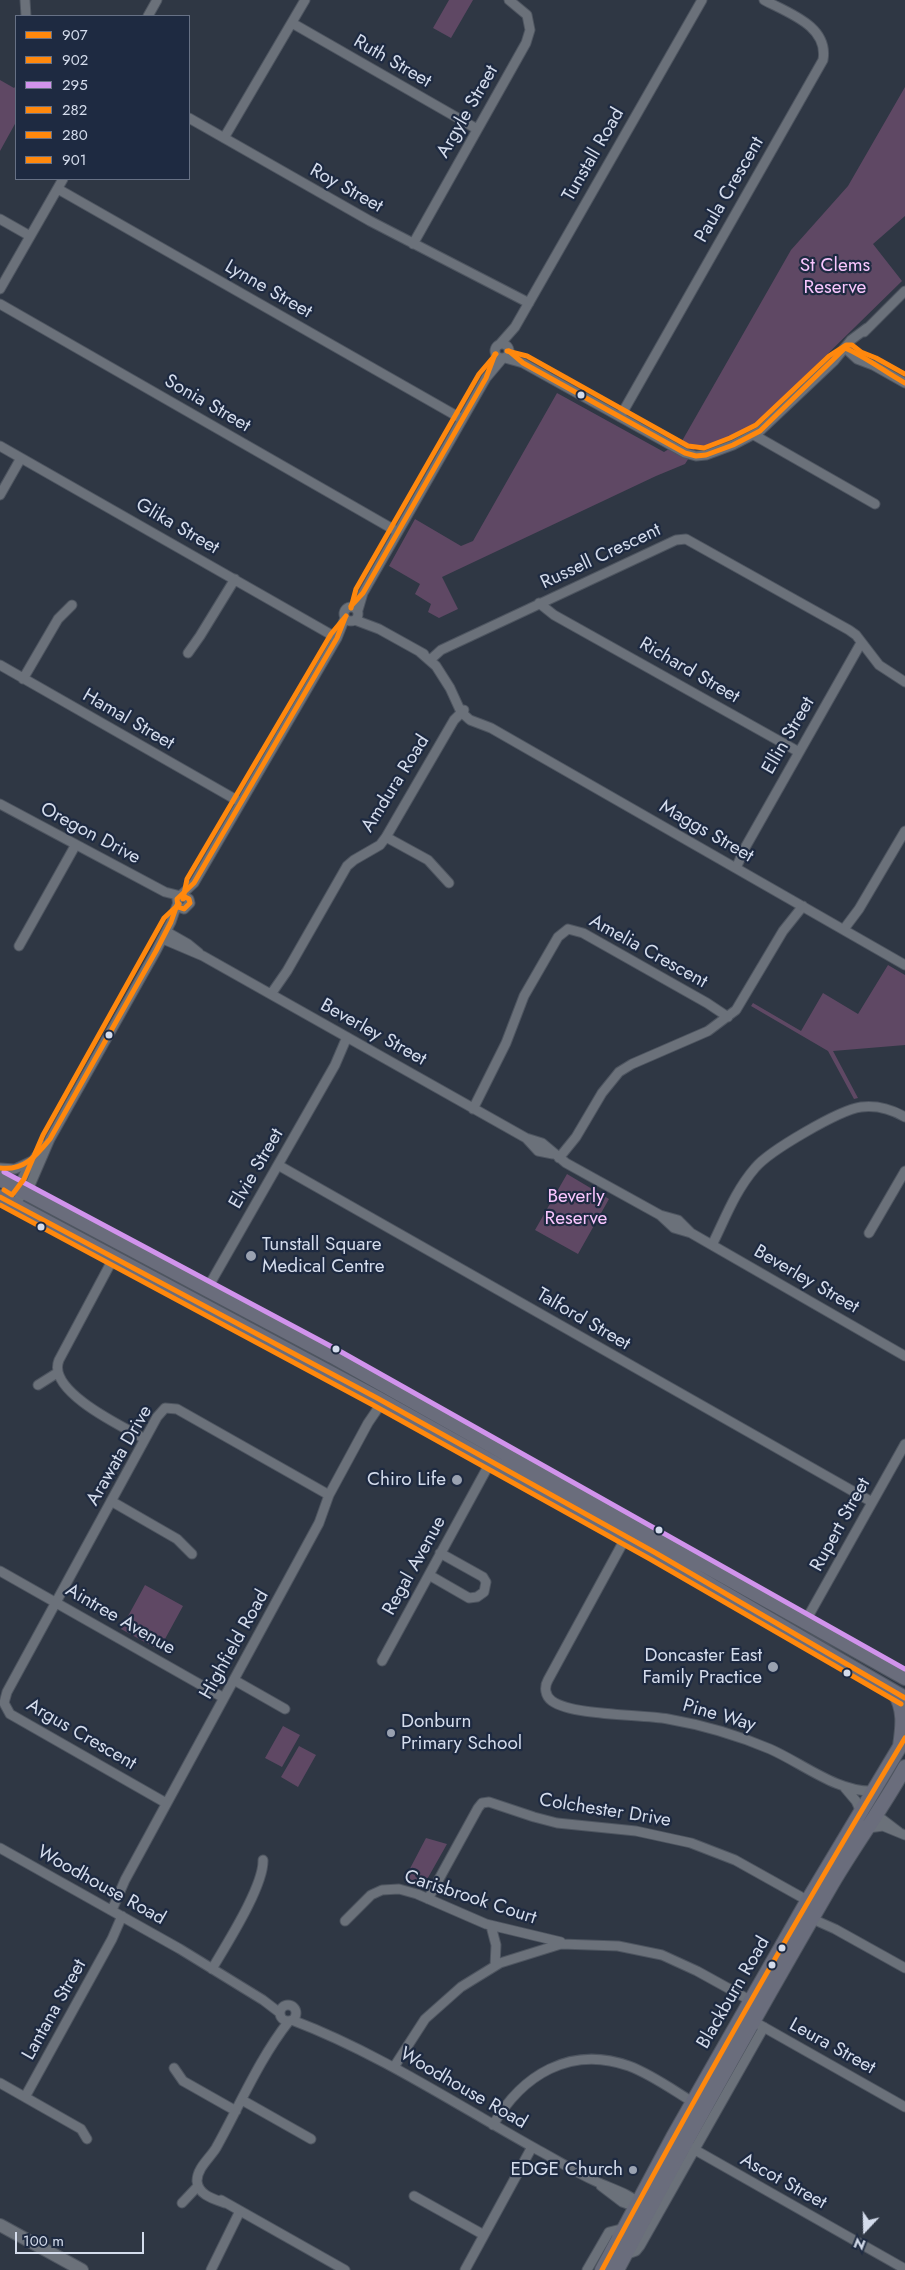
<!DOCTYPE html>
<style>
body{margin:0}
#map{position:relative;width:905px;height:2270px;overflow:hidden;background:#2f3744;font-family:Jost,sans-serif}
canvas{display:block}
.legend{position:absolute;left:15px;top:15px;width:175px;height:165px;box-sizing:border-box;background:#1e2a41;border:1px solid #677185;margin:0;padding:6px 9px;list-style:none;font-size:15px;color:#d4dcec}
.legend li{display:flex;align-items:center;gap:10px;height:25px}
.legend b{width:25px;border:1px solid #677185}
.north{position:absolute;left:840px;top:2205px;width:50px;height:50px;-webkit-text-stroke:4px #1e2a41;paint-order:stroke;rotate:201deg;font-size:14px;font-weight:700;line-height:20px;text-align:center;color:#d4dcec}
.north::after{content:'';display:block;margin:auto;width:18px;height:22px;background:#d4dcec;clip-path:polygon(50% 0,100% 100%,50% 72%,0 100%)}
.scale{position:absolute;left:15px;top:2232px;width:129px;height:22px;box-sizing:border-box;border:2px solid #d4dcec;border-top:0;padding-left:6px;font-size:15px;line-height:18px;white-space:nowrap;color:#d4dcec;-webkit-text-stroke:4px #1e2a41;paint-order:stroke}
</style>
<div id="map">
<canvas width="905" height="2270"></canvas>
<ul class="legend">
<li><b style="height:6px;background:#ff880d"></b>907</li>
<li><b style="height:6px;background:#ff880d"></b>902</li>
<li><b style="height:6px;background:#d193ec"></b>295</li>
<li><b style="height:6px;background:#ff880d"></b>282</li>
<li><b style="height:6px;background:#ff880d"></b>280</li>
<li><b style="height:6px;background:#ff880d"></b>901</li>
</ul>
<div class="north">N</div>
<div class="scale">100 m</div>
</div>
<script>
const ctx = document.querySelector('canvas').getContext('2d');
ctx.lineJoin = 'round';
function paint(path, color) { ctx.fillStyle = color; ctx.fill(path, 'evenodd'); }
function strokePath(path, color, width, dash) { ctx.strokeStyle = color; ctx.lineWidth = width; ctx.lineCap = dash ? 'butt' : 'round'; ctx.setLineDash(dash || []); ctx.stroke(path); }
function drawText(font, color, halo, rows, align = 'center') {
  ctx.font = font + ' Jost,sans-serif'; ctx.lineWidth = 4.5; ctx.setLineDash([]); ctx.textBaseline = 'middle'; ctx.strokeStyle = halo; ctx.fillStyle = color; for (const [text, x, y, turn = 0] of rows) {
    ctx.save(); ctx.translate(x, y); ctx.rotate((+turn || 0) * Math.PI / 180); ctx.textAlign = isNaN(turn) ? turn : align; if (halo) ctx.strokeText(text, 0, 0); ctx.fillText(text, 0, 0); ctx.restore();
  }
}
const green = new Path2D(`
 M449 0H473L451 38 433 28Z
 M0 80 14 88 16 86V122L0 151Z
 M905 87V216L873 244 902 281 759 421C744 431 714 447 696 447L685 464 656 476 442 577 458 609 439 618 428 612 431 604 415 594 420 584 389 566 415 519 461 546 473 541 557 393 664 452 682 441 791 250 848 186Z
 M888 965 905 975V1045L833 1051 858 1098 854 1099 828 1051 751 1006 753 1003 801 1031 823 993 858 1014Z
 M567 1174 609 1199 578 1254 535 1230Z
 M145 1585 183 1606 159 1650 121 1629Z
 M283 1726 300 1735 282 1767 265 1758Z
 M299 1746 316 1755 298 1787 281 1777Z
 M426 1838 447 1844 425 1883 420 1885 404 1880Z`);
const street = new Path2D(`
 M25 0 26 16
 M148 16 157 0
 M292 23 477 129
 M189 118 370 221 529 303
 M224 138 305 0
 M58 189 462 419
 M0 219 30 236
 M413 244 526 43 530 30 527 15 509 0
 M0 289 63 179
 M0 304 398 532
 M864 332 905 291
 M495 351a7 7 0 1 1 14 0a7 7 0 1 1-14 0Z
 M500 344 515 327 702 0
 M845 348 857 359 873 365 905 383
 M505 358 523 363 685 453 696 456 706 455 733 445 760 431 834 361 851 340 867 328
 M620 417 823 60C829 26 788 13 764 0
 M754 435 875 504
 M0 446 337 638
 M0 495 21 458
 M539 603 554 615 799 752
 M344 614a7 7 0 1 1 14 0a7 7 0 1 1-14 0Z
 M358 610 363 593 486 378 502 359
 M355 620 379 629 424 654
 M420 652 436 666 450 688 461 712 470 720 491 728 905 965
 M188 653 200 636 235 579
 M430 660 441 650 676 540 686 539 849 630 856 635 879 665 905 682
 M0 665 240 802
 M23 679 58 619 72 605
 M0 804 165 892 181 896
 M386 837 428 860 449 883
 M736 868 746 846 861 643
 M183 896 189 899 190 903 184 909 178 907 177 899 194 883 337 638 345 618
 M844 929 859 909 905 831
 M167 932 188 944 199 953
 M163 939 203 956 526 1138 542 1143 566 1163 660 1215 674 1228 691 1233 905 1356
 M19 946 75 846
 M271 994 287 971 347 866 354 860 380 845 386 837 454 720 464 710
 M473 1109 506 1043 524 996 558 937 568 929 583 933 707 1003 728 1017
 M526 1138 538 1151 553 1154
 M559 1158 576 1137 602 1093 619 1072 632 1064 708 1031 736 1010 783 931 803 906
 M278 1165 872 1502
 M0 1168 15 1169 32 1161
 M18 1192C22 1173 33 1160 45 1145
 M14 1205 31 1183 50 1139 156 951 171 922 177 905
 M660 1215 678 1220 690 1232
 M869 1233 905 1171
 M712 1245C725 1219 735 1191 755 1168 769 1151 839 1110 861 1107 877 1105 891 1109 905 1117
 M114 1257 59 1360C46 1391 123 1427 145 1439
 M207 1289 335 1065 347 1037
 M38 1385 57 1373
 M111 1501 177 1539 192 1554
 M626 1537 548 1680C544 1687 545 1696 552 1701 573 1716 640 1714 668 1719 703 1725 737 1735 770 1749 802 1763 838 1793 874 1791
 M0 1571 224 1698
 M429 1575 469 1598 477 1597 484 1592 486 1582 483 1577 440 1553
 M805 1622 905 1444
 M382 1661 491 1461
 M234 1680 285 1709
 M845 1788 856 1801 861 1812
 M166 1803 10 1714 4 1703 7 1692 157 1417 165 1408 177 1409 329 1495
 M871 1819H882L899 1832
 M868 1828 883 1826 905 1835
 M0 1848 180 1949 263 2000 280 2013
 M428 1899 478 1808 482 1803 489 1802 534 1817 557 1823 636 1831 691 1843 735 1860 812 1903
 M112 1910 125 1880 319 1523 329 1495 368 1423 383 1401
 M808 1917 835 1929 905 1968
 M345 1921 371 1895 382 1890 399 1889 417 1894 486 1924 561 1942
 M491 1926 496 1945 495 1966
 M212 1969C226 1945 264 1886 263 1860
 M280 2013a8 8 0 1 1 16 0a8 8 0 1 1-16 0Z
 M292 2020C379 2053 457 2105 538 2150 557 2160 575 2172 595 2181 612 2189 628 2193 642 2205
 M760 2025 905 2107
 M394 2067 425 2019 461 1987 500 1963 561 1944 618 1946 662 1955 697 1971 755 2003
 M174 2068 183 2081 236 2111
 M0 2083 81 2129 87 2139
 M25 2097 112 1939 122 1916
 M242 2100 311 2139
 M493 2125C522 2075 570 2045 629 2066 653 2075 674 2091 696 2104
 M690 2147 905 2269
 M601 2186 622 2202 639 2208
 M414 2196 484 2235
 M221 2200 345 2270
 M182 2203 198 2186
 M225 2203C214 2199 198 2195 197 2181 197 2168 210 2158 216 2148 240 2105 259 2059 289 2021
 M625 2255 636 2251 640 2246 764 2027
 M211 2270 240 2211
 M465 2270 532 2147
 M587 2270 609 2232 625 2228`);
const secondary = new Path2D(`
 M0 2225 82 2270`);
const primary = new Path2D(`
 M0 1179 332 1356 905 1678
 M0 1197 377 1398 654 1552 905 1698
 M894 1692C905 1709 903 1726 900 1746
 M602 2270 673 2137 808 1900 905 1738
 M617 2270C685 2141 756 2015 829 1889 853 1847 882 1809 905 1767`);
const bus1 = new Path2D(`
 M0 1197 377 1398 654 1552 905 1698`);
const bus2 = new Path2D(`
 M0 1205 373 1405 650 1559 901 1704`);
const bus3 = new Path2D(`
 M4 1172 336 1349 905 1669`);
const bus4 = new Path2D(`
 M507 351 527 356 688 446 704 448 730 438 756 425 829 356 846 345H852L861 352 876 358 905 374
 M351 608 356 589 479 374 496 354
 M183 899 187 879 331 634 346 616
 M4 1190 12 1195 24 1179 43 1135 164 918 179 904`);
const bus5 = new Path2D(`
 M509 351 523 363 685 453 696 456 706 455 733 445 760 431 845 348C866 357 885 372 905 383
 M351 606 363 593 486 378 495 354
 M183 896 189 899 190 903 184 909 178 907 177 899 194 883 337 638 345 618
 M0 1168C24 1171 36 1156 50 1139L156 951 171 922 177 905`);
const bus6 = new Path2D(`
 M602 2270C698 2090 800 1913 905 1738`);
const markers = [
 [581,395,4.5,"#d4dcec"],
 [109,1035,4.5,"#d4dcec"],
 [41,1227,4.5,"#d4dcec"],
 [251,1256,6,"#9aa2b1"],
 [336,1349,4.5,"#d4dcec"],
 [457,1480,6,"#9aa2b1"],
 [659,1530,4.5,"#d4dcec"],
 [773,1667,6,"#9aa2b1"],
 [847,1673,4.5,"#d4dcec"],
 [391,1733,5,"#9aa2b1"],
 [782,1948,4.5,"#d4dcec"],
 [772,1965,4.5,"#d4dcec"],
 [633,2170,5,"#9aa2b1"]
];
const streetNames = [
 ["Ruth Street",392,62,30],
 ["Argyle Street",468,112,-60],
 ["Tunstall Road",594,155,-60],
 ["Roy Street",346,189,29],
 ["Paula Crescent",730,190,-60],
 ["Lynne Street",268,290,30],
 ["Sonia Street",207,404,30],
 ["Glika Street",177,527,30],
 ["Russell Crescent",601,557,-25],
 ["Richard Street",689,671,30],
 ["Hamal Street",128,720,30],
 ["Ellin Street",789,736,-60],
 ["Amdura Road",396,784,-58],
 ["Maggs Street",706,832,30],
 ["Oregon Drive",90,834,28],
 ["Amelia Crescent",648,952,29],
 ["Beverley Street",373,1033,29],
 ["Elvie Street",257,1169,-60],
 ["Beverley Street",806,1280,30],
 ["Talford Street",583,1320,30],
 ["Arawata Drive",120,1456,-60],
 ["Rupert Street",841,1525,-61],
 ["Regal Avenue",415,1566,-61],
 ["Aintree Avenue",120,1620,30],
 ["Highfield Road",235,1645,-61],
 ["Pine Way",719,1716,16],
 ["Argus Crescent",81,1735,30],
 ["Colchester Drive",605,1811,9],
 ["Woodhouse Road",101,1886,29],
 ["Carisbrook Court",470,1898,18],
 ["Blackburn Road",734,1993,-60],
 ["Lantana Street",55,2010,-61],
 ["Leura Street",832,2047,29],
 ["Woodhouse Road",463,2089,30],
 ["Ascot Street",783,2182,29]
];
const parkNames = [
 ["St Clems",835,266],
 ["Reserve",835,288],
 ["Beverly",576,1197],
 ["Reserve",576,1219]
];
const poiNames = [
 ["Tunstall Square",262,1245,"left"],
 ["Medical Centre",262,1267,"left"],
 ["Chiro Life",446,1480],
 ["Doncaster East",762,1656],
 ["Family Practice",762,1678],
 ["Donburn",401,1722,"left"],
 ["Primary School",401,1744,"left"],
 ["EDGE Church",623,2170]
];
paint(green, '#5f4864');
strokePath(street, '#4e5560', 11);
strokePath(secondary, '#4e5560', 14);
strokePath(primary, '#4e5560', 16);
strokePath(street, '#6b717a', 9);
strokePath(secondary, '#6b717a', 12);
strokePath(primary, '#6a6d7c', 14);
strokePath(bus1, '#ff880d', 5);
strokePath(bus2, '#ff880d', 5);
strokePath(bus3, '#d193ec', 5);
strokePath(bus4, '#ff880d', 5);
strokePath(bus5, '#ff880d', 5);
strokePath(bus6, '#ff880d', 5);
for (const [x, y, r, color] of markers) { const dot = new Path2D(); dot.arc(x, y, r, 0, 2 * Math.PI); ctx.fillStyle = color; ctx.fill(dot); strokePath(dot, '#1e2a41', 2); }
drawText('19px', '#d4dcec', '#1e2a41', streetNames);
drawText('19px', '#f9c6fe', '#1e2a41', parkNames);
drawText('19px', '#d4dcec', '#1e2a41', poiNames, 'right');
</script>
